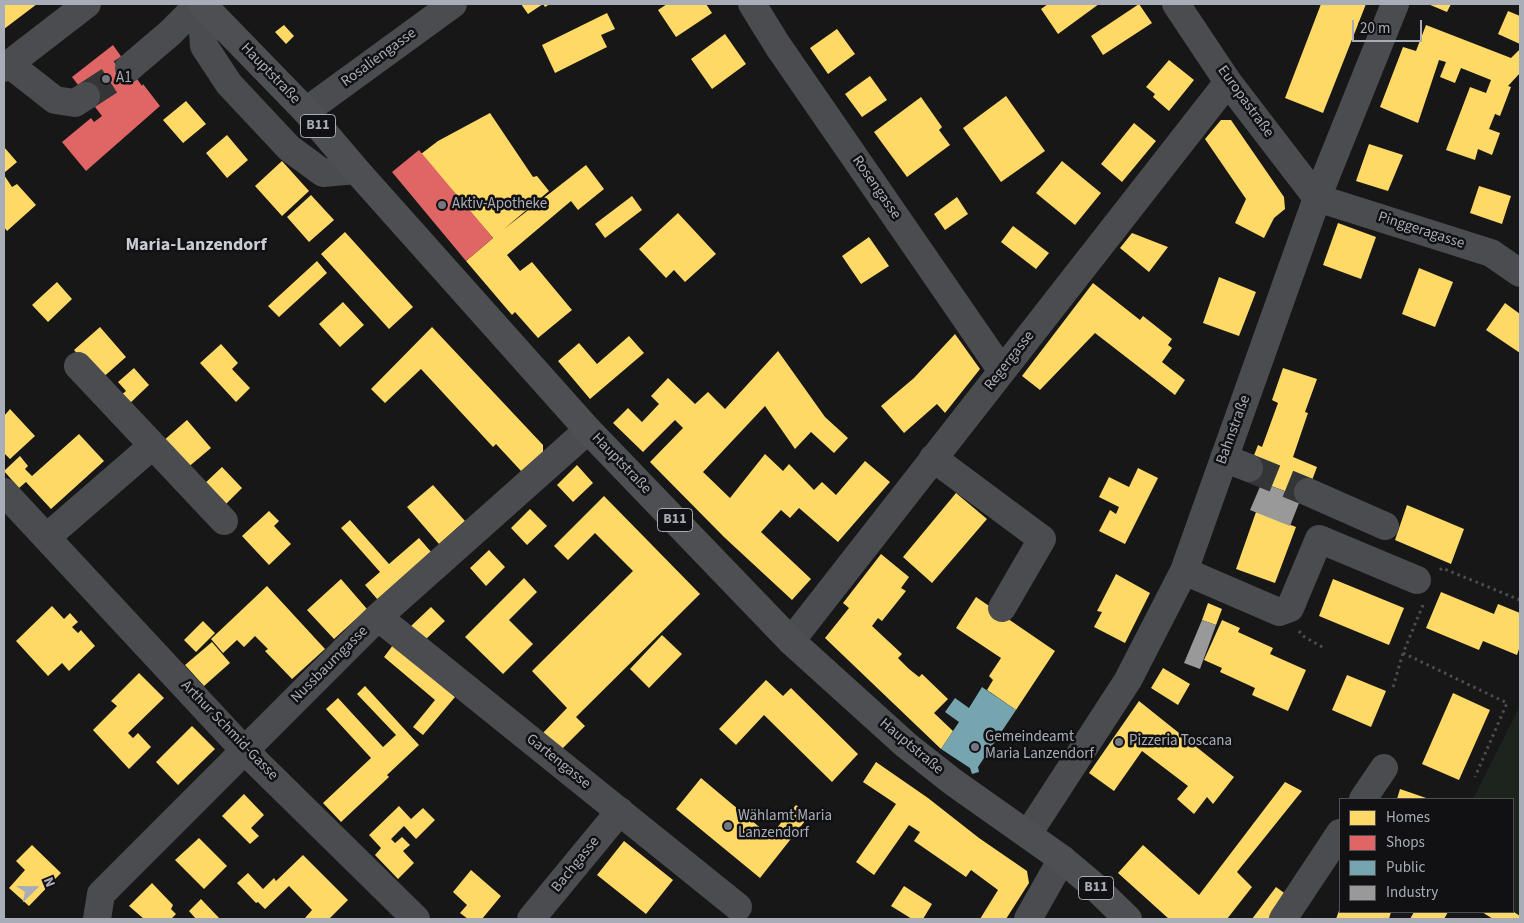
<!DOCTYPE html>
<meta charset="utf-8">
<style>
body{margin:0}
#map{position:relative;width:1524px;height:923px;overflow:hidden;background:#171717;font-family:"Source Sans 3",sans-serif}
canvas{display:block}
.frame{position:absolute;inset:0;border:5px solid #a8adb8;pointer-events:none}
.legend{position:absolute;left:1339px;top:798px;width:175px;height:115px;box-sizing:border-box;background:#111113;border:1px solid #4d4f55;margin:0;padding:6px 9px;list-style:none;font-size:15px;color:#a8adb8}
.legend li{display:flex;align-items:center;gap:10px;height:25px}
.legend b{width:25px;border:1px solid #4d4f55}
.north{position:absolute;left:10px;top:863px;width:50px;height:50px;-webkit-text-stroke:4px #111113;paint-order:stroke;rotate:68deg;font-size:14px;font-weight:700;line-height:20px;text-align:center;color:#a8adb8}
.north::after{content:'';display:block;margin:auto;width:18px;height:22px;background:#a8adb8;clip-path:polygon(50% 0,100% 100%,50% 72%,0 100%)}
.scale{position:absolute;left:1352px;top:20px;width:70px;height:22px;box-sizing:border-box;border:2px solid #a8adb8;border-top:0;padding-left:6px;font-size:15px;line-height:18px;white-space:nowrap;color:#a8adb8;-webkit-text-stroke:4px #111113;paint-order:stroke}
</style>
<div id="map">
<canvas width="1524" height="923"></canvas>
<div class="frame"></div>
<ul class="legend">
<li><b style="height:14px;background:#ffd966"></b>Homes</li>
<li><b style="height:14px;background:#e06666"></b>Shops</li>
<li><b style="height:14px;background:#76a5af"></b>Public</li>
<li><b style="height:14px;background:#999"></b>Industry</li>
</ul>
<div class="north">N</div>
<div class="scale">20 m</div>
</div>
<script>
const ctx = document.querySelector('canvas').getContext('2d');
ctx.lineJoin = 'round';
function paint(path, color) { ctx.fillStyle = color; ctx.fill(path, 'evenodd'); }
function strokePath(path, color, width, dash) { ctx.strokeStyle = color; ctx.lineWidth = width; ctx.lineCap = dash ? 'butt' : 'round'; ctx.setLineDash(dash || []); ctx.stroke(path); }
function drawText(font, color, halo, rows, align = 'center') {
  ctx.font = font + ' "Source Sans 3",sans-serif'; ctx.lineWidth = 5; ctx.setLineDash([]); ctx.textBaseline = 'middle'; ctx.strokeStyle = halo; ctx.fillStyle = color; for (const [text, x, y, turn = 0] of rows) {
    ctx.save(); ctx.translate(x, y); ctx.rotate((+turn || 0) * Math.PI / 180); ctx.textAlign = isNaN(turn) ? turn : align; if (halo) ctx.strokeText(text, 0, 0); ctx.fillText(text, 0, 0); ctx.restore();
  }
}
const green = new Path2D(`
 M1520 706V916L1513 911V799H1473Z`);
const homes = new Path2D(`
 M4 4H37L4 29Z
 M521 4H550L545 7 543 4 528 14Z
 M667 4H706L712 13 676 37 658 10Z
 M1048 4H1099L1058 34 1041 9Z
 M1139 4 1152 23 1103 55 1091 36Z
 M1321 4H1366L1323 113 1285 98Z
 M1428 4H1451L1447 12Z
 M1508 11 1520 16V44L1498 34Z
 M607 13 615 29 601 35 607 47 555 73 542 45Z
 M284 25 294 36 286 44 275 32Z
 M1426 25 1511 58 1520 49V73L1508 86 1511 87 1500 116 1495 114 1489 129 1500 133 1492 155 1478 149 1475 160 1446 150 1470 87 1486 93 1491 80 1461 68 1455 83 1440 77 1446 62 1439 60 1418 123 1380 107 1403 47 1416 51Z
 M837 29 855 54 828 74 810 48Z
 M725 34 746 64 712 89 691 59Z
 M1169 60 1194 80 1169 111 1153 97 1155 94 1146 87Z
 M870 76 887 100 862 117 845 94Z
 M1006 96 1045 151 1001 182 963 128Z
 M921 97 942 127 939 130 950 145 907 177 874 132Z
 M186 101 206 124 183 143 163 120Z
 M490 113 533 177 537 176 549 191 504 229 586 165 604 189 578 210 571 201 507 255 520 271 532 262 572 310 538 338 515 312 512 315 466 261 493 238 421 154 438 141Z
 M1221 120H1231L1284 197 1285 209 1274 218 1264 238 1235 223 1246 199 1205 139Z
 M1134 123 1156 141 1122 182 1101 164Z
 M227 135 248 160 227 178 206 153Z
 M1369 144 1403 155 1388 191 1356 181Z
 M4 147 17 162 4 173Z
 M282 161 309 191 282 216 255 186Z
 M1062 161 1101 193 1075 225 1036 193Z
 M4 175 12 187 17 184 36 205 7 231 4 227Z
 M1479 186 1511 196 1502 224 1470 213Z
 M311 195 334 220 309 242 287 217Z
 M632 196 642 210 605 238 595 224Z
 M957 197 968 214 945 230 934 214Z
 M678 213 716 254 685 282 674 270 666 278 639 249Z
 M1338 223 1376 237 1361 279 1323 265Z
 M1013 226 1049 253 1036 269 1001 242Z
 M345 232 413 307 389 329 321 254Z
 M1132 233 1168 247 1149 272 1120 248Z
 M869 237 889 266 861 284 842 256Z
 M317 261 327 273 279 317 268 306Z
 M1419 268 1453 282 1435 327 1402 314Z
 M1219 277 1256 292 1239 336 1203 323Z
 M57 282 72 299 48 322 32 305Z
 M1093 283 1140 320 1143 316 1172 339 1168 345 1172 348 1162 362 1185 380 1175 395 1095 333 1040 390 1022 376Z
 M343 302 364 325 340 347 319 324Z
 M1505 303 1520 314V353L1486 330Z
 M100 327 126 357 100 380 74 350Z
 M432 327 543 445V453L522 472 496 444 493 447 421 369 385 403 371 389Z
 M955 334 980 369 945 413 937 404 904 433 881 406 914 378Z
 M629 336 644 353 590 399 558 361 579 343 597 364Z
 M221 344 238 363 232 369 250 388 236 402 200 363Z
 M778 351 825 417 848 438 834 453 811 432 795 449 765 406 703 472 730 498 765 454 783 471 789 464 814 490 822 482 836 495 865 461 890 482 838 542 799 508 790 518 781 510 761 532 811 579 792 600 724 537 650 462 683 428 675 420 643 452 613 423 628 408 642 422 659 404 651 396 668 378 695 404 708 392 725 409Z
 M134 368 149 385 128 405 120 396 126 391 118 382Z
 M1283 368 1317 379 1305 412 1308 413 1293 457 1317 467 1305 499 1246 476 1258 445 1262 447 1278 403 1272 400Z
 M10 409 35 436 10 459 4 453V416Z
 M187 420 211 448 186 469 162 442Z
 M79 434 104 461 51 509 26 482 19 488 4 471 20 456 28 466 25 469 32 476Z
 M577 465 593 483 573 502 557 485Z
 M222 467 242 488 222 508 202 486Z
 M1138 468 1158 478 1125 544 1099 531 1110 510 1116 514 1119 507 1099 497 1109 477 1129 487Z
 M433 485 465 521 439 544 407 507Z
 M956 493 987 519 932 583 903 557Z
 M604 496 700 594 576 717 585 726 559 752 541 735 567 708 532 671 633 571 595 533 568 560 554 546Z
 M1407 505 1464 529 1451 564 1395 540Z
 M530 509 547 526 527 545 511 528Z
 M269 511 279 521 274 526 291 544 269 565 242 536Z
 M1256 512 1296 527 1275 583 1236 569Z
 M350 520 389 564 419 538 432 553 378 600 365 585 380 572 341 528Z
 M489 550 505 567 486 586 470 568Z
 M881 554 909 577 901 588 906 591 882 621 878 618 872 626 902 654 898 658 909 669 919 677 922 674 948 699 934 713 953 731 941 749 825 638 849 608 843 603Z
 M1116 574 1150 593 1125 643 1094 627 1102 612 1097 611Z
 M524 578 537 592 509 620 533 644 503 674 465 637Z
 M341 579 367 609 334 639 307 610Z
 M1333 579 1404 608 1389 645 1319 616Z
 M267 586 325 649 292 679 265 651 268 649 255 636 244 647 237 640 223 653 211 639Z
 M1441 592 1494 614 1498 604 1520 613V646L1517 655 1483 641 1479 650 1426 628Z
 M976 597 1055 651 1016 710 987 690 993 680 989 676 1001 658 956 628Z
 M1208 603 1222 609 1216 625 1202 620Z
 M52 606 64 619 70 613 78 622 72 627 78 633 81 630 95 646 69 671 62 663 48 676 16 641Z
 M431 607 445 621 426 639 411 626Z
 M1222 620 1240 628 1238 632 1273 648 1270 654 1306 670 1288 711 1252 695 1255 688 1220 672 1222 668 1204 660Z
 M203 621 215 633 196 652 184 640Z
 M662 635 682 654 649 688 630 669Z
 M212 642 230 663 204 686 185 665Z
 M393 645 455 697 423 735 413 727 435 700 384 657Z
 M1163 668 1190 684 1178 705 1151 688Z
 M139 673 164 698 128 733 133 738 138 733 151 747 129 769 93 730 117 706 111 701Z
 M1347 675 1386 691 1371 727 1332 710Z
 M766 680 783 696 791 688 858 754 832 782 764 715 736 745 719 729Z
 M365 686 419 745 387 775 389 777 341 822 323 803 371 758 326 709 338 698 383 747 396 735 357 694Z
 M1453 693 1490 710 1459 780 1422 764Z
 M1139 701 1234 777 1213 804 1207 797 1194 814 1177 799 1188 786 1142 751 1114 791 1089 773Z
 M192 726 215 749 178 785 156 762Z
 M876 762 928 798 979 838 1027 871 1029 883 1006 919H980L998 890 971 870 966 877 914 841 920 832 909 825 874 875 856 862 896 804 863 782Z
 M701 778 770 836 796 805 809 816 760 878 676 809Z
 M1285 782 1302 791 1237 872 1252 887 1227 919H1169L1118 873 1143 845 1199 895Z
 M1400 789 1429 799H1397Z
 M244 794 264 815 251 828 259 836 250 844 222 816Z
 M399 806 411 819 423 808 435 820 416 839 404 826 391 839 395 843 402 837 410 845 403 851 414 863 398 879 375 855 381 848 369 835Z
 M199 838 227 866 204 889 175 860Z
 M624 841 673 880 646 914 597 875Z
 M32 845 61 873 29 906 9 888 25 870 16 861Z
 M303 855 348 900 329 919H306L305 918 312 910 289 886 265 909 258 902 256 903 237 883 248 873 263 889 274 878 276 881Z
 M471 870 501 896 482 919H468L460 913 467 905 453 892Z
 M152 883 173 905 171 909 176 914 171 919H144L129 906Z
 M904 886 932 904 923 919H912L891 906Z
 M1276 887 1287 895 1268 919H1252Z
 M201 899 220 919H196L189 911Z
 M1340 908V912H1391L1389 919H1336Z
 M1414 912H1448L1444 919H1410Z
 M1482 912H1514L1520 916V919H1493Z`);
const shops = new Path2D(`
 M113 45 142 86 143 84 160 106 86 171 62 142 91 118 94 122 102 116 72 77Z
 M419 150 493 238 466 261 392 172Z`);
const public = new Path2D(`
 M982 687 1016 710 978 767 979 772 972 774 970 768 941 749 959 722 945 712 955 698 969 708Z`);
const industry = new Path2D(`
 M1262 482 1301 498 1290 526 1250 510Z
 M1202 620 1216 625 1200 669 1184 663Z`);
const minorTunnel = new Path2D(`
 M86 96 129 68
 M1249 468 1308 492`);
const path = new Path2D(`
 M1440 570 1442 568 1520 600
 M1423 605 1403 653 1507 703 1475 777
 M1299 631 1303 636 1324 648
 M1393 687 1403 653`);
const minor = new Path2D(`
 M201 4 204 46 229 84 289 148 323 173 356 170
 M752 4 778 46 1002 371
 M1176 4 1228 82 1317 198 1491 253 1520 273
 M9 64 55 100 75 103 86 96
 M4 68 87 4
 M129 68 170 33 199 4
 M306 111 453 4
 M78 366 224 521
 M933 458 1042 539 1002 608
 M1224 458 1249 468
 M4 492 244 750 416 919
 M1308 492 1385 526
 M47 537 152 446
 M1184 571 1279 612 1290 608 1319 539 1417 580
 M378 617 738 907
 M791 641 1228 82
 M1363 799 1384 768
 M1028 834 1128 680 1184 571 1317 198 1395 4
 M97 919 101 894 378 617 588 430
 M531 919 620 811
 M1028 919 1062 859
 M1283 919 1340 833`);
const major = new Path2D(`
 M202 4 306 111 356 170 588 430 791 641 906 745 953 782 1062 859 1093 885 1128 919`);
const markers = [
 [106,79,5,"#757880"],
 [442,205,5,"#757880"],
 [1119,742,5,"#757880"],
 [975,747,5,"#757880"],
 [728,826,5,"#757880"]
];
const shields = [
 [318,126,35],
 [675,520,35],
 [1096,888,35]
];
const shieldNames = [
 ["B11",318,126],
 ["B11",675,520],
 ["B11",1096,888]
];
const streetNames = [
 ["Rosaliengasse",379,58,-36],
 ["Hauptstraße",270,74,46],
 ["Europastraße",1245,102,54],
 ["Rosengasse",876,188,55],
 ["Pinggeragasse",1421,231,18],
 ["Regergasse",1010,361,-52],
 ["Bahnstraße",1234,430,-70],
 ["Hauptstraße",621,464,46],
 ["Nussbaumgasse",330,665,-45],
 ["Arthur Schmid-Gasse",229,731,46],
 ["Hauptstraße",911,747,40],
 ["Gartengasse",558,762,39],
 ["Bachgasse",576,865,-51]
];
const poiNames = [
 ["A1",116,79],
 ["Aktiv-Apotheke",452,205],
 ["Gemeindeamt",985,738],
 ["Maria Lanzendorf",985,755],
 ["Pizzeria Toscana",1129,742],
 ["Wählamt Maria",738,817],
 ["Lanzendorf",738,834]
];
const quarterNames = [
 ["Maria-Lanzendorf",196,246]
];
paint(green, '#1d241e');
paint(homes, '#ffd966');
paint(shops, '#e06666');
paint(public, '#76a5af');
paint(industry, '#999');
strokePath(minorTunnel, '#343537', 28, [28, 14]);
strokePath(path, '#4d4e52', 3, [2.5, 4]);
strokePath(minor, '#4b4c50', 28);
strokePath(major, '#4d4f52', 28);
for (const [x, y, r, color] of markers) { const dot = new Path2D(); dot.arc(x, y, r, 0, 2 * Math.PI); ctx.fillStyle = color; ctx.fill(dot); strokePath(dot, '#111113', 2); }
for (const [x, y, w] of shields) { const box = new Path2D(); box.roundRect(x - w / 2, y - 11.5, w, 23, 4); ctx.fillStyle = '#111113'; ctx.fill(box); strokePath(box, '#a8adb8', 1); }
drawText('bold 14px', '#a8adb8', null, shieldNames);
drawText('15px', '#a8adb8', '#111113', streetNames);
drawText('15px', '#a8adb8', '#111113', poiNames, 'left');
drawText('bold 18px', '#c9ccd4', '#111113', quarterNames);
</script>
